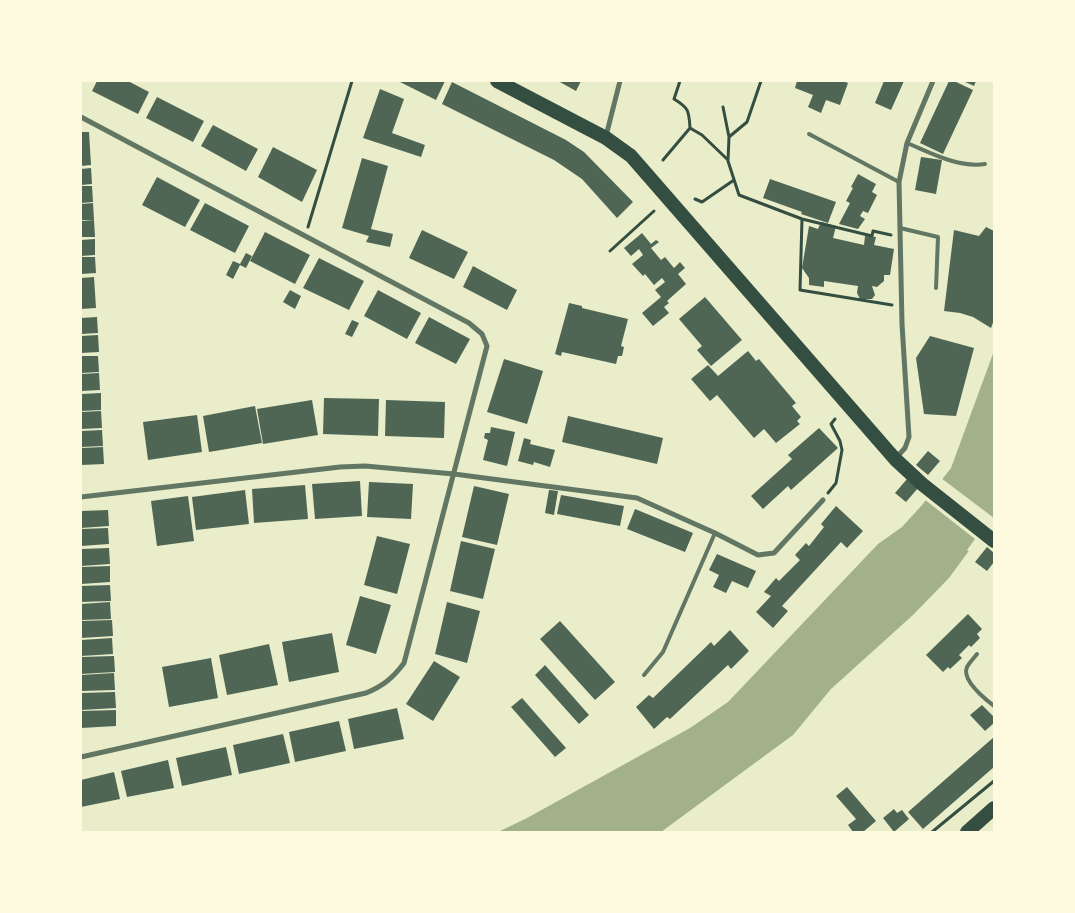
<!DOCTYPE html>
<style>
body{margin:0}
#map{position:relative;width:1075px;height:913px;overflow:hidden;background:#e9edc9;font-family:Poppins,sans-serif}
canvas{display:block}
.frame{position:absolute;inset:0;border:82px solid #fefae0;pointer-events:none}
</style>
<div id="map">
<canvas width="1075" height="913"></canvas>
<div class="frame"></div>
</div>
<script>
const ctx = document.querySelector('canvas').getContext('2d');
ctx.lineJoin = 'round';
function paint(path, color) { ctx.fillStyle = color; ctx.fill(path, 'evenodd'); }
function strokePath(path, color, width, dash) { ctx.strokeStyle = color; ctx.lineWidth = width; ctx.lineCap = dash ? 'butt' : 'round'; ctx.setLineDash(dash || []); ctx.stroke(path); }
const water = new Path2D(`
 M994 351 993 518 949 578 913 615 831 689 793 735 661 832H498L527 818 690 728 728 702 878 544 902 527 922 505 951 468Z`);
const pier = new Path2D(`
 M941 478 994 518V521L971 553 967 550 975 539 924 499Z`);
const building = new Path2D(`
 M97 81H128L149 92 138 114 92 91Z
 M398 81H445L436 100Z
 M558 81H581L576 91Z
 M797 81H843L848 83 840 105 826 100 821 113 808 107 813 95 795 88Z
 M884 81H904L891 110 875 103Z
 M949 81H954L973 90 943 154 920 143Z
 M963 81H976L974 86Z
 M452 82 566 140 584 152 633 202 617 218 582 179 554 160 442 104Z
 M380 89 404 99 392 133 425 145 421 157 363 138Z
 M157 97 204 121 193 142 146 118Z
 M213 125 258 149 246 171 201 146Z
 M81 132H89L91 165 81 166Z
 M273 147 317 170 302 202 258 177Z
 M921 157 942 160 936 194 915 190Z
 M362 158 388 166 371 229 393 234 390 247 366 242 369 236 342 228Z
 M91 168 92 184 81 185V169Z
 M858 174 876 184 872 192 877 195 868 213 863 211 860 216 865 219 858 229 839 224 850 203 846 201 853 188 851 187Z
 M157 177 200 200 185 227 142 205Z
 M770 179 836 202 828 223 801 214 802 212 763 198Z
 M81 186H92L93 202 81 203Z
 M93 203 94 220H81V204Z
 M205 203 249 226 235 253 190 230Z
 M94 220 95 237H81V221Z
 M821 222 836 226 833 238 864 245 865 236 876 237 874 245 894 249 890 275H884V281L877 287 872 286 875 295 872 299H860L857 293 858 286 824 281V287L809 285V278L802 268 809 226 818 229Z
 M986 227 994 231V320L991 328 973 317 960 313 944 311 954 230 979 236Z
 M422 230 468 252 454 279 409 258Z
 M265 232 310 255 295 284 250 261Z
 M642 233 651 244 656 240 659 242 651 248 661 260 665 257 674 268 680 262 685 268 678 274 686 284 667 301 669 303 664 307 669 313 653 326 642 313 661 297 655 290 665 282 662 278 654 285 645 274 643 276 632 264 643 255 639 249 631 256 624 248Z
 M95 239V255L81 256V240Z
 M246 253 252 256 246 268 240 265 233 279 226 275 233 261 240 264Z
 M81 257H95L96 273 81 274Z
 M319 258 364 281 349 310 303 288Z
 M473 266 517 290 507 310 463 287Z
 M94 277 96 308 81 309V278Z
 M290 290 301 296 295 309 283 302Z
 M378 290 421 313 407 339 364 316Z
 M705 297 742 340 711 366 697 350 702 346 679 319Z
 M569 303 582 306V308L628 319 621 346 624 347 622 356H618L616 364 562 352 561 356 555 354Z
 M97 317 98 333 81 334V318Z
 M429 317 470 339 456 364 415 343Z
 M352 320 359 323 352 337 345 334Z
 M98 335 99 352 81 353V336Z
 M930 336 974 348 956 416 924 414 916 358Z
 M748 351 756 361 759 359 796 403 792 406 801 417 797 421 800 424 776 443 764 429 754 438 717 395 710 401 691 379 708 365 718 376Z
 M81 356H98L99 372 81 373Z
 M504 359 543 371 527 424 487 412Z
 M99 373 100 390 81 391V374Z
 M101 393V410L81 411V394Z
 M324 398 379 399 378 436 323 434Z
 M312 400 318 435 263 444 257 409Z
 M386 400 445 402 444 438 385 436Z
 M255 406 262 443 209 452 203 416Z
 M101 411 102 428 81 429V412Z
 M197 415 202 452 148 460 143 422Z
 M568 416 663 438 657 464 562 442Z
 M491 427 515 432 507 466 483 460 488 440 484 438 485 433H490Z
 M819 428 838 448 791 490 788 486 763 509 751 496 792 459 788 455Z
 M102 430 103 446 81 447V431Z
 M524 438 531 440 530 444 555 450 550 467 534 462 533 465 518 461Z
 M103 447 104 464 81 465V448Z
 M928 451 940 461 928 475 916 465Z
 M907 479 918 488 906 502 895 493Z
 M360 481 362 516 315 519 312 484Z
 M369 482 413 484 411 519 367 517Z
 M305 485 308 519 254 523 252 489Z
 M474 486 509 494 497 545 462 537Z
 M245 490 249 524 196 530 192 497Z
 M549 490 558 491 554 515 545 513Z
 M561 495 624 506 620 526 557 514Z
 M188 496 194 541 157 546 151 501Z
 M836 506 863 531 847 548 841 542 782 606 788 611 773 628 756 612 771 596 764 592 776 578 779 581 800 560 795 555 806 543 809 546 824 527 821 524Z
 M635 509 693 533 685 552 627 529Z
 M108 510 109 526 81 528V511Z
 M108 528 109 544 81 546V529Z
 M377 536 410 544 397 594 364 585Z
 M461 541 495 549 483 599 450 591Z
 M987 547 994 553V562L987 571 975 562Z
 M109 548 110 564 81 566V549Z
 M717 554 756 571 748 588 732 581 726 593 713 587 719 575 709 570Z
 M110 566V582L81 584V567Z
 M110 585 111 601 81 602V586Z
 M360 596 391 605 376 654 346 645Z
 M110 602 111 619 81 620V604Z
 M447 602 480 611 467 663 435 654Z
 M968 614 982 629 977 634 980 638 971 647 969 645 959 655 962 658 950 669 948 667 943 672 926 655Z
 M112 620 113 636 81 638V621Z
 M560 621 615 682 595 700 540 639Z
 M730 630 749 651 731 669 728 665 670 719 667 717 654 729 636 707 649 695 653 698 711 642 714 646Z
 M332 633 339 672 289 682 282 642Z
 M112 638 113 654 81 656V640Z
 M269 644 278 685 227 695 219 655Z
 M114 656 115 672 81 674V657Z
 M211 658 218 698 169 707 162 667Z
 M434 661 460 677 433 721 406 704Z
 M545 665 589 715 579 724 535 675Z
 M114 673 115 690 81 691V675Z
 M115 692 116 708 81 710V693Z
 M522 698 566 748 555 757 511 707Z
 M982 705 994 717V723L985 731 970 715Z
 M397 708 404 739 354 749 348 719Z
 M116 710V726L81 728V711Z
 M339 721 346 751 295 762 289 732Z
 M283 734 290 763 239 774 233 745Z
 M994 737V767L923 829 908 812Z
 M226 747 232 775 182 786 176 758Z
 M168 760 174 788 127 797 121 771Z
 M114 772 120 799 81 807V780Z
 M847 787 876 821 863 832H853L848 825 856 819 836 796Z
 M894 809 897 813 902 810 909 819 894 832 883 818Z`);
const path = new Path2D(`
 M680 81 674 99C689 108 689 111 690 128L702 135 728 160
 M723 107 729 137 728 161 739 195 802 219 872 236 873 231 891 235
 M729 137 747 122 761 81
 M663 160 690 128
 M695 199 702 202 734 180
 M802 219 800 290 892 305
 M308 227 352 81
 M610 251 654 211
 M828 493 836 483 842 450 840 441 831 424 835 419
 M932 832 994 781`);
const service = new Path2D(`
 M809 134 899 182
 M907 143C931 153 958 168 985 164
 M900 228 938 237 936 288
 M977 654C974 658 969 663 967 667 961 680 985 699 994 706
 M644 675 663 652 715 533`);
const minor = new Path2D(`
 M81 117 469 323 482 334 487 346 404 663C393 678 383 686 366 693L81 757
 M606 136 620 81
 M896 458 905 448 909 437 902 324 899 182 907 143 933 81
 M81 497 340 467 365 466 454 474 637 498 715 533 758 555 774 553 823 500`);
const trunk = new Path2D(`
 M497 81 606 138 631 156 895 459 922 484 994 541
 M967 832 994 808`);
paint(water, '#a3b18a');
paint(pier, '#e9edc9');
paint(building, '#4f6655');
strokePath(path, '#344e41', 3);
strokePath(service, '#617663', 4);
strokePath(minor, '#617663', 5);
strokePath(trunk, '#344e41', 14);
</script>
